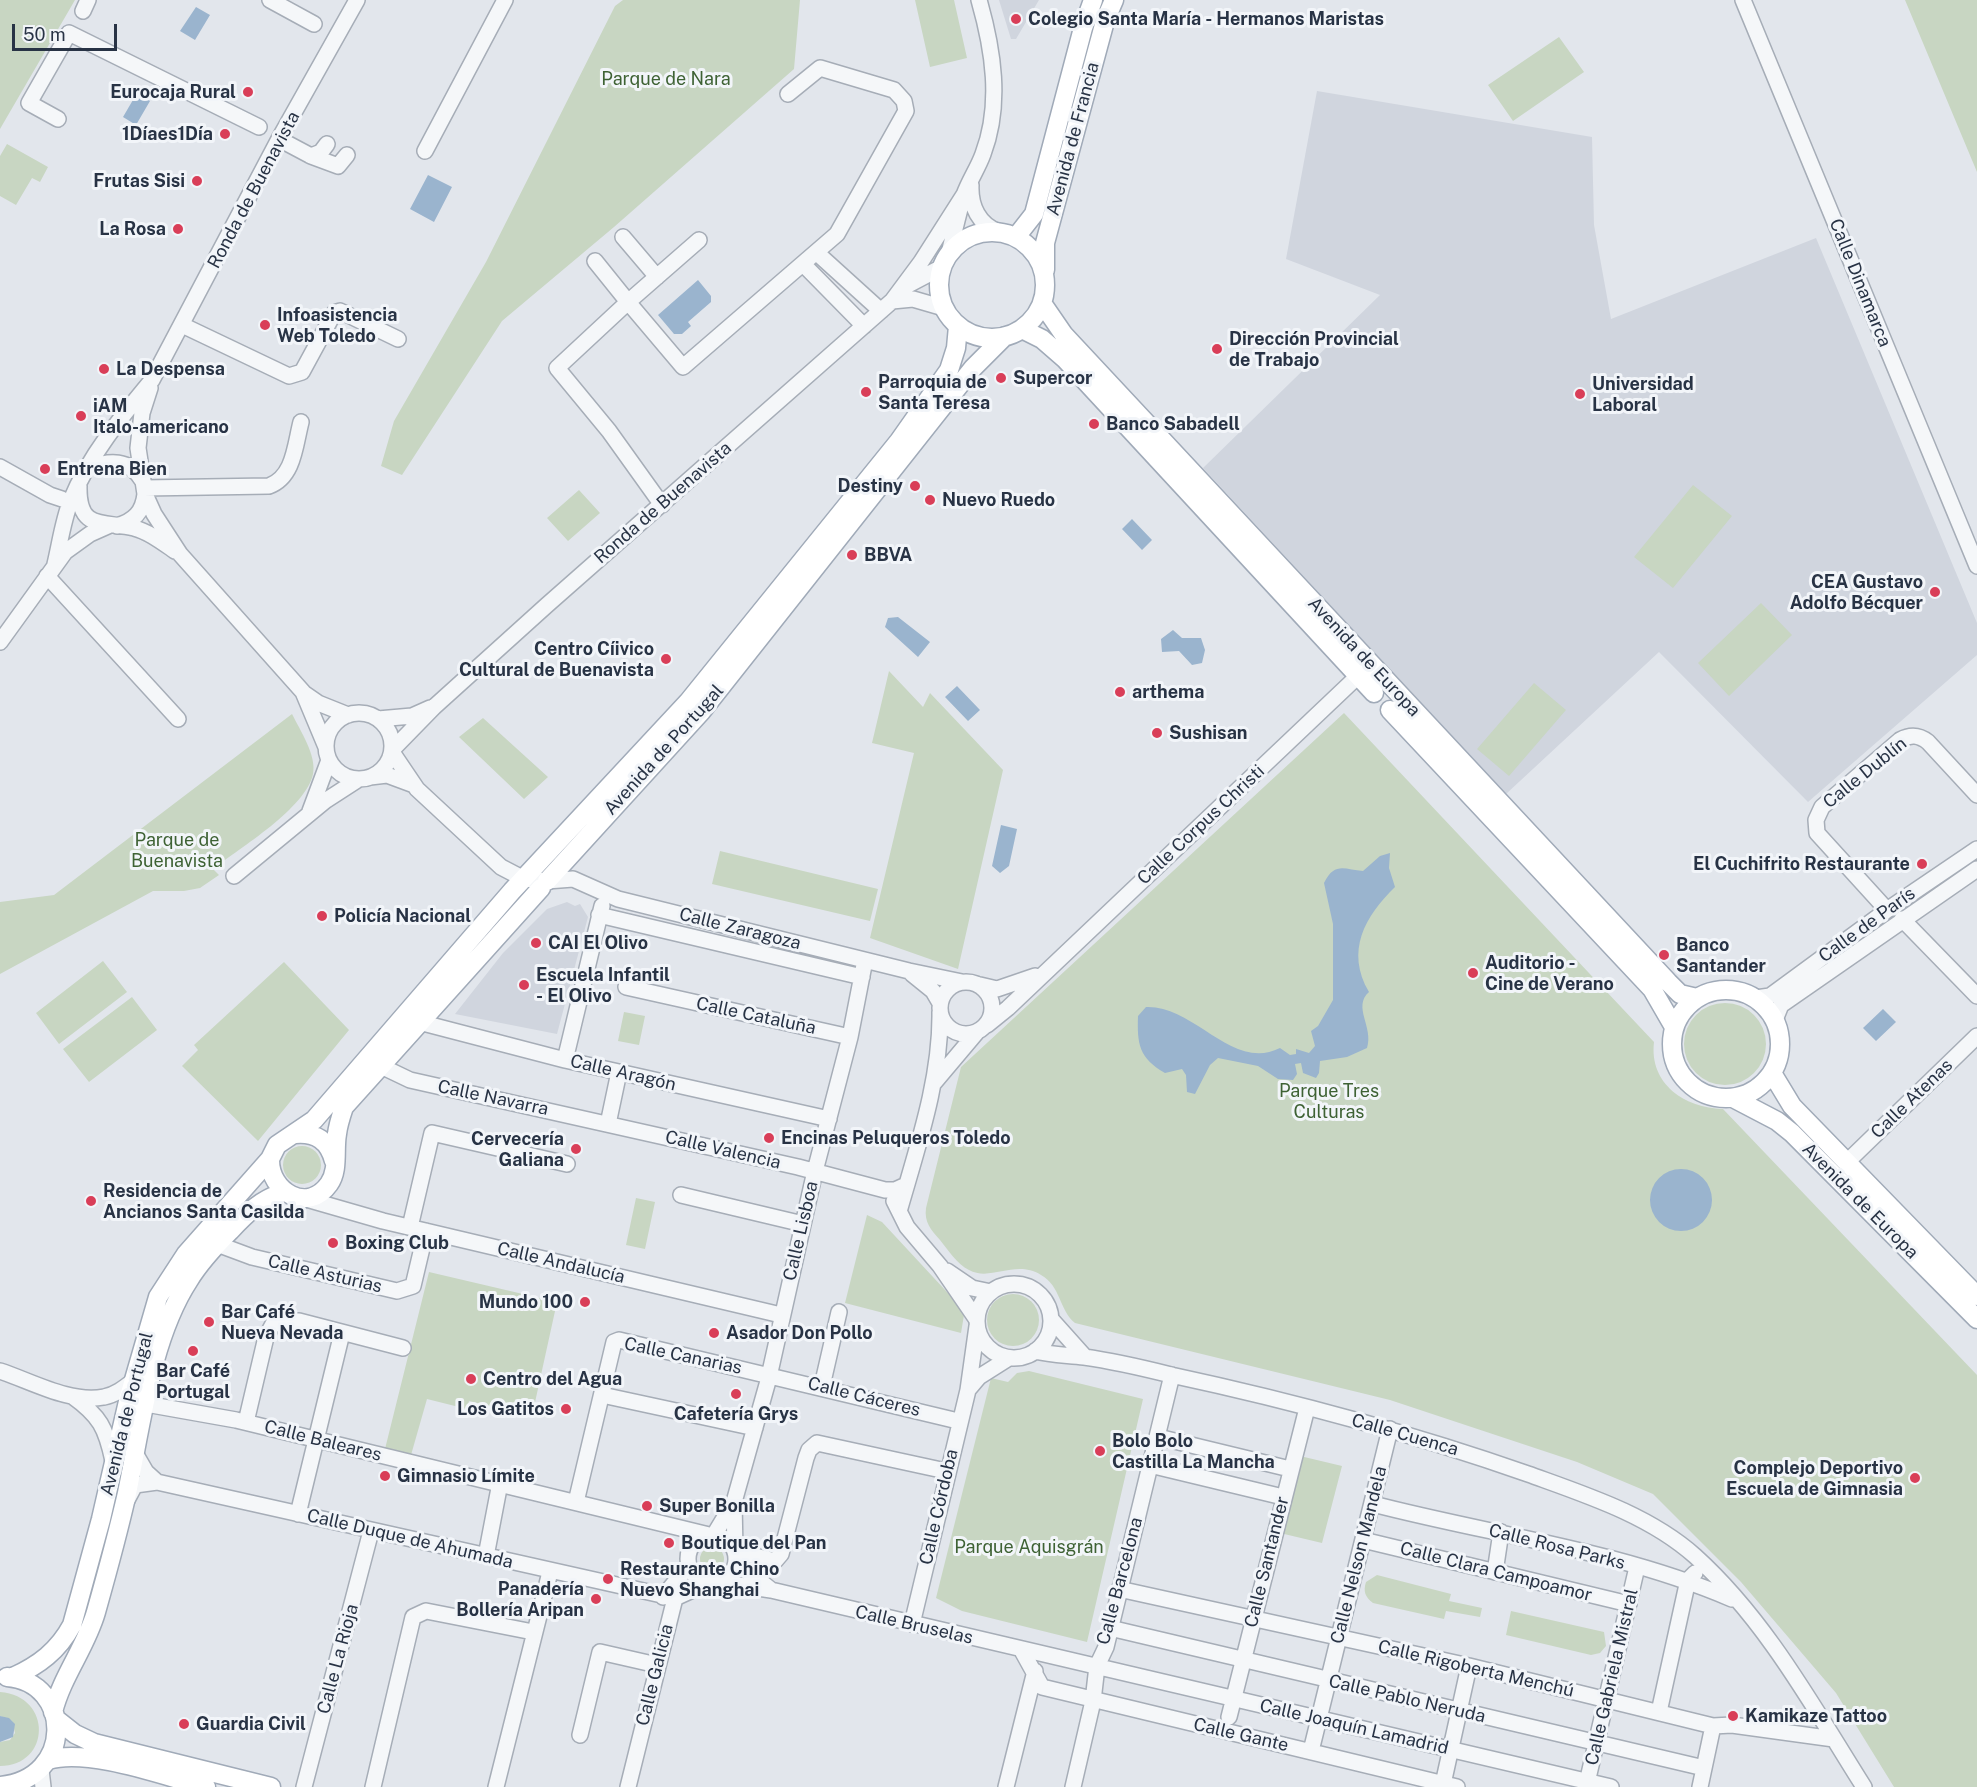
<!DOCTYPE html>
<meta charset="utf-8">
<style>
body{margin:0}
#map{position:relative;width:1977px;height:1787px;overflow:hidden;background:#e2e6ec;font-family:"Public Sans",sans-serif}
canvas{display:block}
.scale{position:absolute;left:12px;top:24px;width:105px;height:27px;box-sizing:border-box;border:3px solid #283345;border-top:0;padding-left:8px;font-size:18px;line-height:21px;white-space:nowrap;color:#283345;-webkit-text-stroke:4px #f2f5f9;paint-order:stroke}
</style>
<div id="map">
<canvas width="1977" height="1787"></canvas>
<div class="scale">50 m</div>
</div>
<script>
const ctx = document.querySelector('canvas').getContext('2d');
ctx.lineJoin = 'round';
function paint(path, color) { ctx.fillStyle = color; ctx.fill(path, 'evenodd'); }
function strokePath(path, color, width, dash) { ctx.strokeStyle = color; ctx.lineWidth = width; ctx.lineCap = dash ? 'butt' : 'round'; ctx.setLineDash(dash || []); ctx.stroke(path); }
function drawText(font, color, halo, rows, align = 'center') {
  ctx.font = font + ' "Public Sans",sans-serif'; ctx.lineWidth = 6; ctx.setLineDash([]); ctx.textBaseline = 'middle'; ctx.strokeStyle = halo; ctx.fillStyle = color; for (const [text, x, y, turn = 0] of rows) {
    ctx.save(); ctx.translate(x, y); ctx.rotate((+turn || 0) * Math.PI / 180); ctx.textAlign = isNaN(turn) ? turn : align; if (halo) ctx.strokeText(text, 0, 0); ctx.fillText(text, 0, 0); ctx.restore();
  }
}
const built = new Path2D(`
 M999 0H1039L1016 39H1011Z
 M1317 91 1592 137 1594 225 1611 319 1816 238 1977 623V655L1808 802 1659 652 1506 794 1203 468 1380 295 1286 259Z
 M567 902 575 906 580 904 588 917 557 1034 455 1014 503 953 547 909Z`);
const green = new Path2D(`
 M0 0H75L0 129Z
 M623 0H800L794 69 614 227 502 321 402 475 381 466 394 421 486 262 615 6Z
 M915 0H954L967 58 930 67Z
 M1905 0H1977V172Z
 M1559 37 1584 72 1513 121 1488 85Z
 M7 144 48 167 40 182 32 178 16 205 0 196V156Z
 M1693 485 1732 516 1673 588 1634 557Z
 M579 490 600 513 568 541 547 518Z
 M1761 603 1792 635 1729 696 1698 663Z
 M889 671 923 707 930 693 1003 770 958 969 870 938 914 753 872 743Z
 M1534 683 1566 710 1509 776 1477 749Z
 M1344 713 1654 1042C1649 1084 1685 1108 1723 1109L1977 1375V1787H1894L1836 1693 1741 1582 1653 1494 1577 1462 1390 1400 1075 1323C1059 1310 1061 1286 1041 1275 1015 1259 991 1282 969 1270 957 1264 948 1250 940 1240 931 1230 924 1222 926 1208L961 1067Z
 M292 714C300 730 317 756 313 774 306 808 240 848 213 869L219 875 200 888 184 891H153L0 974V902L54 895Z
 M483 718 548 777 524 799 459 737Z
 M720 851 878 889 870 921 712 884Z
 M103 961 127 992 59 1044 36 1013Z
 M284 962 349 1030 258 1141 182 1066 198 1050 194 1045Z
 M132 997 157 1030 89 1082 63 1049Z
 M1684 1044a41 41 0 1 1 82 0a41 41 0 1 1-82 0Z
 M624 1012 645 1016 639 1045 618 1041Z
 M283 1165a19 19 0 1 1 38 0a19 19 0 1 1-38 0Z
 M636 1198 655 1202 645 1249 626 1245Z
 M867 1215 882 1222 959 1305 964 1315 961 1333 845 1303Z
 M429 1272 557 1302 532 1416 469 1401 467 1409 427 1399 411 1455 385 1449Z
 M987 1320a26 26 0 1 1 52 0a26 26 0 1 1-52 0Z
 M1029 1371 1143 1399 1087 1642 962 1611 936 1598 991 1378 1008 1382 1017 1373Z
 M1300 1456 1342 1466 1322 1543 1280 1533Z
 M700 1559a12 12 0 1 1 24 0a12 12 0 1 1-24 0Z
 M1377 1575 1451 1594 1449 1601 1482 1608 1480 1617 1446 1611 1444 1619 1373 1603C1365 1597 1363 1591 1366 1582Z
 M1511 1611 1604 1632 1606 1646 1600 1653 1591 1655 1506 1635Z
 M0 1692C53 1696 51 1766 0 1766V1742L10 1740 15 1733 12 1721 0 1716Z`);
const water = new Path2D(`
 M196 7 210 15 195 40 180 31Z
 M137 93 150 101 136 125 123 117Z
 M428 175 452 187 434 222 410 209Z
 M698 280 711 296V302L688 322 691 326 682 334H674L658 315Z
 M1132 519 1152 540 1142 550 1122 529Z
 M898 617 930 642 918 657 885 627 888 618Z
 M1173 630 1182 638H1201L1205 650 1202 663 1192 665 1179 651 1162 652 1161 639Z
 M957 686 980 710 968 721 945 697Z
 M1001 825 1017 829 1009 866 1000 873 992 866Z
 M1390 853 1389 868 1395 887C1365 916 1345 951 1369 992 1352 1007 1374 1027 1367 1048L1347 1057 1320 1061 1319 1073 1316 1078 1303 1073 1301 1063 1295 1064 1297 1074 1293 1080 1278 1079 1258 1066 1218 1058 1210 1065 1195 1094 1187 1092 1186 1075 1182 1069 1165 1073C1139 1058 1137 1044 1138 1016L1146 1007C1195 1005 1232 1072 1280 1048L1290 1055 1296 1054V1049L1309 1053 1315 1046 1311 1031 1318 1026 1333 1000V924L1324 883C1335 861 1345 870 1363 871L1380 856Z
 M1883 1009 1896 1022 1876 1041 1863 1028Z
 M1650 1200a31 31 0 1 1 62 0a31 31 0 1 1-62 0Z
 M0 1716 9 1718 15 1724 13 1737 0 1742Z`);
const minor = new Path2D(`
 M270 0 314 24
 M1743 0 1977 566
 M83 11 88 0
 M58 119 29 103 69 33 259 127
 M279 139 311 156 321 152 327 144
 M425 151 505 0
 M311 156 338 166 347 155
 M971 185C970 206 979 225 999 232
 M623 237 657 277
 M699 240 628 302 683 367 837 234 906 111 904 101 894 90 820 68 788 94
 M817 253 881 311
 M949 253C954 234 958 214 964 195 969 181 978 168 983 154 1002 104 993 49 979 0
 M595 261 628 302 557 368 609 431 662 505
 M803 264 864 326
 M906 286 942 267
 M892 301 913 299 944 308
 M182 325 289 376 302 372 334 313 340 311 398 339
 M150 388 142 413 138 448 145 494 154 514 180 554 303 692 326 747
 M0 467 50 495 62 499
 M88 468C110 460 129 459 142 480
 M79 486C78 531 103 521 134 528 149 532 162 542 175 551
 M144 488 269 486C294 477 295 445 301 422
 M117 526C134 521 143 512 145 494
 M55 564C60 543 63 520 71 500 89 456 122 416 152 380L279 139 357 0
 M47 576 178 719
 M0 642 65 552 90 534 108 526
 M305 694 318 703 348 715
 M326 746a33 33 0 1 1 66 0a33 33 0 1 1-66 0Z
 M378 719 412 716 430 708
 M393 749 434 707 547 605 892 301 921 262 965 193
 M392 752 417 789 501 867 524 879 547 881 573 879 618 899 909 971 962 982
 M370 777 387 775 414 785
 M310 811 329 760
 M234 876 325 801 359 779
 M1887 910 1817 833 1816 820 1822 807 1900 740C1911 734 1919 735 1928 742L1977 795
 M599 915 862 977
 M1902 919 1977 996
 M912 974 933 991 940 1003
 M940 1008a26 26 0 1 1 52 0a26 26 0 1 1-52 0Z
 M980 985 997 989 1035 976
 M626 987 850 1037
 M1756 998 1770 996 1890 908 1977 849
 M1775 1020 1781 1005 1977 869
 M419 1022 565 1060 829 1119
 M987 1025 1008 1008 1358 676
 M565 1060 602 906
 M382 1063 387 1069 410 1080 798 1167 885 1190H895L906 1185
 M934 1083 977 1032
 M608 1124 619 1072
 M1847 1162 1977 1036
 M681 1195 803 1224
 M303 1198 383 1221 781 1315
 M894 1201 907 1227 940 1266 977 1320
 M900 1208C918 1145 941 1078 940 1012
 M410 1227 432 1133 567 1164
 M217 1244 252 1257 397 1291 413 1286 426 1231
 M947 1271 972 1288 991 1292
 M977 1321a37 37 0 1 1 74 0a37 37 0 1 1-74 0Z
 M1051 1319 1085 1357
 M1035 1351C1051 1355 1068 1355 1084 1357 1113 1361 1143 1368 1171 1375 1292 1401 1411 1433 1528 1474 1586 1495 1649 1515 1695 1556 1766 1620 1814 1708 1864 1787
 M0 1371C31 1381 71 1404 104 1397 115 1395 124 1388 133 1381
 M822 1386 839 1312
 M968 1390 979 1377 1009 1358
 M602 1395 755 1428
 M72 1396C100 1416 106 1428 113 1461
 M146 1404 236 1420 709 1535
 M246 1422 266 1337 273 1324 299 1321 403 1348
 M1158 1437 1290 1469
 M135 1453 146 1472 157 1482
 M1150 1465 1283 1497
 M127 1500 135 1485 157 1482 675 1598
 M576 1502 614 1342 619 1340 958 1421
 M1373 1504C1492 1535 1618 1550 1732 1599
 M298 1514 342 1333
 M688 1559a24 24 0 1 1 48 0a24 24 0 1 1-48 0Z
 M714 1535 734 1502
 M1363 1540 1629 1604
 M735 1551 734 1502 768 1381 815 1171 850 1037 865 960
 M735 1551 775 1561 781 1554 806 1458 809 1450 817 1443 946 1471
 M486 1556 500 1483
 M737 1563 770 1589
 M1495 1572 1501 1532
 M719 1582 771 1590 1611 1787
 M1119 1589 1469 1666 1713 1726 1732 1725 1834 1739
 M663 1597 688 1566
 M912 1624 968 1390 977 1326
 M1110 1628 1704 1768
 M1021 1649 1042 1687 1457 1787
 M1659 1712 1688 1580 1695 1573
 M1229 1717 1307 1408
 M580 1735 600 1652 657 1665
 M1311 1751 1390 1429
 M41 1770 43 1787
 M1443 1784 1469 1666
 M304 1787 371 1531
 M373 1787 413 1617 426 1611 533 1632
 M496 1787 550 1572
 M628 1787 675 1598 708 1583
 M1006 1787 1035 1671
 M1073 1787 1093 1701 1097 1666 1106 1647 1172 1375
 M1586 1787 1637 1567
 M1700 1787 1713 1726`);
const major = new Path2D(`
 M939 285a53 53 0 1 1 106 0a53 53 0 1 1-106 0Z
 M1016 237 1034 214 1083 28 1093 0
 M1045 270V243L1105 21 1114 0
 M1042 303 1064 335 1668 982 1680 994 1697 998
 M1022 329 1042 339 1065 359 1374 693
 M1390 710 1652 989 1674 1027
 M547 881 701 712 973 368 1005 336
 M1672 1044a54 54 0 1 1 108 0a54 54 0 1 1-108 0Z
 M1772 1073 1792 1106 1977 1296
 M1733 1098 1777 1121 1792 1133 1977 1319
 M295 1134C316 1132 329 1141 334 1161
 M270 1159C269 1192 308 1214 329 1184 339 1170 334 1150 337 1134 338 1125 341 1116 344 1107L541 888
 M13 1677C39 1665 58 1651 72 1625L101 1519 129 1397 158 1297 186 1254 270 1159 277 1145 314 1120 512 891 688 702 899 441 949 370 956 348 958 326
 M53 1712C62 1676 86 1647 96 1612 107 1573 118 1533 127 1493 141 1426 151 1338 189 1280 200 1262 215 1246 230 1231 247 1213 260 1200 284 1192
 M56 1719 75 1734 94 1743 271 1787
 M48 1760C89 1748 164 1776 206 1787
 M0 1786C75 1779 73 1682 7 1677`);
const markers = [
 [1016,19,6,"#d93e58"],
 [248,92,6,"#d93e58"],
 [225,134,6,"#d93e58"],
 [197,181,6,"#d93e58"],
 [178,229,6,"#d93e58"],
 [265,325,6,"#d93e58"],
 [1217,349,6,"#d93e58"],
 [104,369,6,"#d93e58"],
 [1001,378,6,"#d93e58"],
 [866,392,6,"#d93e58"],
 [1580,394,6,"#d93e58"],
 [81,416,6,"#d93e58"],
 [1094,424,6,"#d93e58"],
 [45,469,6,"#d93e58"],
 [915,486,6,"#d93e58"],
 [930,500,6,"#d93e58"],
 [852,555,6,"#d93e58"],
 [1935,592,6,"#d93e58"],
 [666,659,6,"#d93e58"],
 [1120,692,6,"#d93e58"],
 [1157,733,6,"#d93e58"],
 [1922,864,6,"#d93e58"],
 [322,916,6,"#d93e58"],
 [536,943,6,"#d93e58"],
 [1664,955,6,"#d93e58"],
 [1473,973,6,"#d93e58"],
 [524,985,6,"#d93e58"],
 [769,1138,6,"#d93e58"],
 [576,1149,6,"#d93e58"],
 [91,1201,6,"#d93e58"],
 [333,1243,6,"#d93e58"],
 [585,1302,6,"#d93e58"],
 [209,1322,6,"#d93e58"],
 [714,1333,6,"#d93e58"],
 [193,1351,6,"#d93e58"],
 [471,1379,6,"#d93e58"],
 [736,1394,6,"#d93e58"],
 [566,1409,6,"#d93e58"],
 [1100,1451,6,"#d93e58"],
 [385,1476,6,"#d93e58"],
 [1915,1478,6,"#d93e58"],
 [647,1506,6,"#d93e58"],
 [669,1543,6,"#d93e58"],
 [608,1579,6,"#d93e58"],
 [596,1599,6,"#d93e58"],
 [1733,1716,6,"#d93e58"],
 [184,1724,6,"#d93e58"]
];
const poiNames = [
 ["Colegio Santa María - Hermanos Maristas",1028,19],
 ["Eurocaja Rural",236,92,"right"],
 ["1Díaes1Día",213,134,"right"],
 ["Frutas Sisi",185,181,"right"],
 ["La Rosa",166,229,"right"],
 ["Infoasistencia",277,315],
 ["Web Toledo",277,336],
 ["Dirección Provincial",1229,339],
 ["de Trabajo",1229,360],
 ["La Despensa",116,369],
 ["Supercor",1013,378],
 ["Parroquia de",878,382],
 ["Santa Teresa",878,403],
 ["Universidad",1592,384],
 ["Laboral",1592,405],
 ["iAM",93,406],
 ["Italo-americano",93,427],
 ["Banco Sabadell",1106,424],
 ["Entrena Bien",57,469],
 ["Destiny",903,486,"right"],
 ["Nuevo Ruedo",942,500],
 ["BBVA",864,555],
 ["CEA Gustavo",1923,582,"right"],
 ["Adolfo Bécquer",1923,603,"right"],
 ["Centro Cíivico",654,649,"right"],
 ["Cultural de Buenavista",654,670,"right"],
 ["arthema",1132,692],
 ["Sushisan",1169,733],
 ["El Cuchifrito Restaurante",1910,864,"right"],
 ["Policía Nacional",334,916],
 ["CAI El Olivo",548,943],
 ["Banco",1676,945],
 ["Santander",1676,966],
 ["Auditorio -",1485,963],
 ["Cine de Verano",1485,984],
 ["Escuela Infantil",536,975],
 ["- El Olivo",536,996],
 ["Encinas Peluqueros Toledo",781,1138],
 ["Cervecería",564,1139,"right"],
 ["Galiana",564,1160,"right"],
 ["Residencia de",103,1191],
 ["Ancianos Santa Casilda",103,1212],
 ["Boxing Club",345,1243],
 ["Mundo 100",573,1302,"right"],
 ["Bar Café",221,1312],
 ["Nueva Nevada",221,1333],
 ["Asador Don Pollo",726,1333],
 ["Bar Café",193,1371,"center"],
 ["Portugal",193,1392,"center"],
 ["Centro del Agua",483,1379],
 ["Los Gatitos",554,1409,"right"],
 ["Cafetería Grys",736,1414,"center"],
 ["Bolo Bolo",1112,1441],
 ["Castilla La Mancha",1112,1462],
 ["Complejo Deportivo",1903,1468,"right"],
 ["Escuela de Gimnasia",1903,1489,"right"],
 ["Gimnasio Límite",397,1476],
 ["Super Bonilla",659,1506],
 ["Boutique del Pan",681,1543],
 ["Restaurante Chino",620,1569],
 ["Nuevo Shanghai",620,1590],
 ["Panadería",584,1589,"right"],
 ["Bollería Aripan",584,1610,"right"],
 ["Kamikaze Tattoo",1745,1716],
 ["Guardia Civil",196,1724]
];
const parkNames = [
 ["Parque de Nara",666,79],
 ["Parque de",177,840],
 ["Buenavista",177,861],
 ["Parque Tres",1329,1091],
 ["Culturas",1329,1112],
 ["Parque Aquisgrán",1029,1547]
];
const streetNames = [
 ["Avenida de Francia",1073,139,-75],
 ["Ronda de Buenavista",254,190,-62],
 ["Calle Dinamarca",1860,283,68],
 ["Ronda de Buenavista",663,503,-41],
 ["Avenida de Europa",1364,657,47],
 ["Avenida de Portugal",664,750,-48],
 ["Calle Dublín",1865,773,-39],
 ["Calle Corpus Christi",1201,825,-43],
 ["Calle de París",1867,925,-36],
 ["Calle Zaragoza",740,929,14],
 ["Calle Cataluña",756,1016,12],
 ["Calle Aragón",623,1073,13],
 ["Calle Navarra",493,1098,12],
 ["Calle Atenas",1912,1099,-44],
 ["Calle Valencia",723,1150,13],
 ["Avenida de Europa",1860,1201,45],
 ["Calle Lisboa",801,1231,-77],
 ["Calle Andalucía",561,1263,13],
 ["Calle Asturias",325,1274,13],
 ["Calle Canarias",683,1356,12],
 ["Calle Cáceres",864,1397,14],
 ["Avenida de Portugal",127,1414,-76],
 ["Calle Cuenca",1405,1435,16],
 ["Calle Baleares",323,1441,14],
 ["Calle Córdoba",939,1507,-77],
 ["Calle Duque de Ahumada",410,1539,13],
 ["Calle Rosa Parks",1557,1547,14],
 ["Calle Nelson Mandela",1359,1555,-76],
 ["Calle Santander",1267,1562,-76],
 ["Calle Clara Campoamor",1496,1572,14],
 ["Calle Barcelona",1120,1581,-75],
 ["Calle Bruselas",914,1625,13],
 ["Calle La Rioja",338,1659,-75],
 ["Calle Rigoberta Menchú",1476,1669,13],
 ["Calle Galicia",655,1675,-76],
 ["Calle Gabriela Mistral",1612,1677,-77],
 ["Calle Pablo Neruda",1407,1699,13],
 ["Calle Joaquín Lamadrid",1354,1727,13],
 ["Calle Gante",1241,1735,13]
];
paint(built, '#d0d5de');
paint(green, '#c8d6c2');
paint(water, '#9ab4ce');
strokePath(minor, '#a6adb7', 18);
strokePath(major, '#a0aab8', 21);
strokePath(minor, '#f5f7f9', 15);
strokePath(major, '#fff', 18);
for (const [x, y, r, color] of markers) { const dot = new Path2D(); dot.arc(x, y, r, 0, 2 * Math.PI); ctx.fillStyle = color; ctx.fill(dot); strokePath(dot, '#f2f5f9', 2); }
drawText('bold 18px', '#283345', '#f2f5f9', poiNames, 'left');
drawText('18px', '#3e6234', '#f2f5f9', parkNames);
drawText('18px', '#283345', '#f2f5f9', streetNames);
</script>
